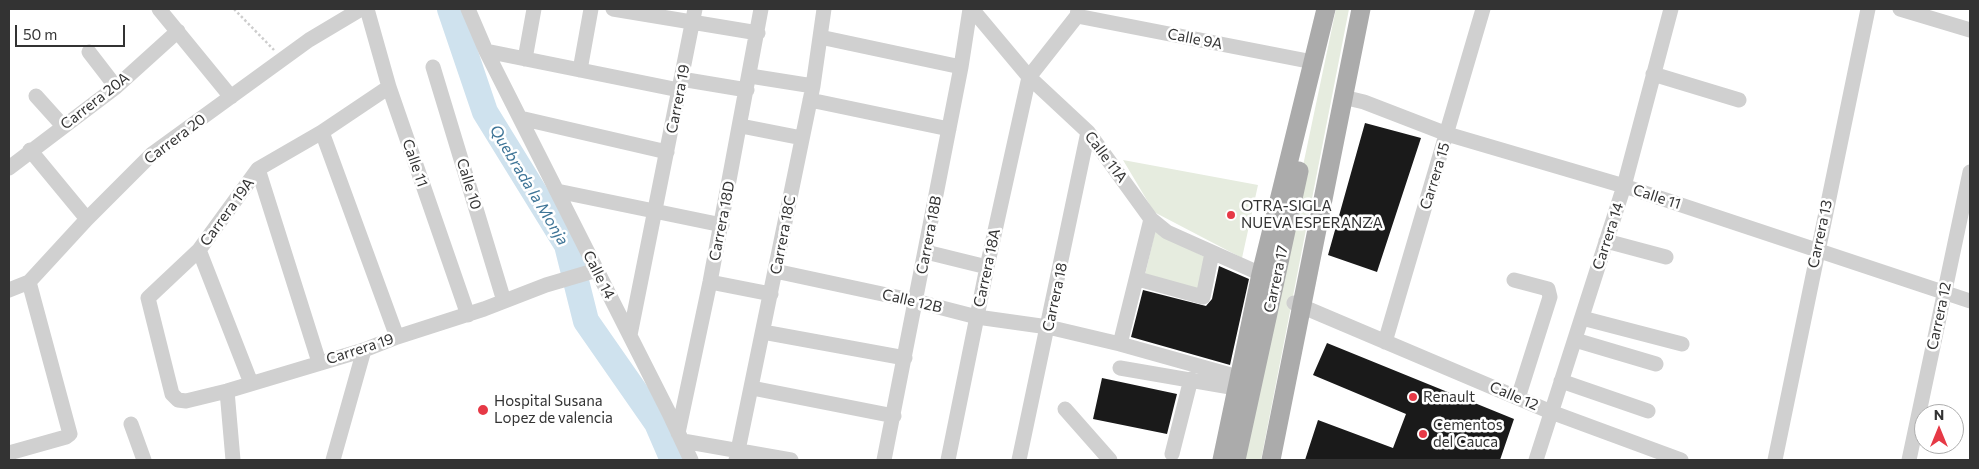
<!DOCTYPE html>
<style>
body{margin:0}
#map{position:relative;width:1979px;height:469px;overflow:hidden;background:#fff;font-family:Commissioner,sans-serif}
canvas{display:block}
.frame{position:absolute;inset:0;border:10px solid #333;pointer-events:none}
.north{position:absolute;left:1914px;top:404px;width:50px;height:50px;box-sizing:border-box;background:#fff;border:1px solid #adadad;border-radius:50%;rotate:0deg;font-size:14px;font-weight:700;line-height:20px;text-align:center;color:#333}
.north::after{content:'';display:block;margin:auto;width:18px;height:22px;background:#e63946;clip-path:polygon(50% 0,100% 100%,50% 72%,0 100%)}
.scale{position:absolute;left:15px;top:25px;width:110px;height:22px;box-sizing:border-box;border:2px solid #333;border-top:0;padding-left:6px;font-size:15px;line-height:18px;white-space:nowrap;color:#333;-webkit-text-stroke:4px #fff;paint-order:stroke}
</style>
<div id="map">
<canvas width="1979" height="469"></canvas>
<div class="frame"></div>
<div class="north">N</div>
<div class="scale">50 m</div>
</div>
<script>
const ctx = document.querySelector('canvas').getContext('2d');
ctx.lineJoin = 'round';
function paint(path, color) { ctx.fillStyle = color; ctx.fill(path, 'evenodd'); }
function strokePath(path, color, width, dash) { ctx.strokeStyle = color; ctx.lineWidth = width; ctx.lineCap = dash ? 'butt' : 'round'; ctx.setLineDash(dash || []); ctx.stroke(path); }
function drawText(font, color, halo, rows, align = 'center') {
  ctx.font = font + ' Commissioner,sans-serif'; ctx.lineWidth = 5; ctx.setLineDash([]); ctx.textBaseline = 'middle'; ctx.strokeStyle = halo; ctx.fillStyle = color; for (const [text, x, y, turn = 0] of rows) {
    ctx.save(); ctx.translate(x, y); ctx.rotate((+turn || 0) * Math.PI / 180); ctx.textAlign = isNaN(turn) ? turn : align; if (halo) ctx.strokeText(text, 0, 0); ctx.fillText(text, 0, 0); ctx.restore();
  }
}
const green = new Path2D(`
 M1336 9H1349L1261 460H1241Z
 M1123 160 1258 185 1242 258 1154 212Z
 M1155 232 1205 257 1199 289 1145 275Z`);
const river = new Path2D(`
 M450 9 485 112 567 245 586 321 657 423 673 460`);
const building = new Path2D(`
 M1365 123 1421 138 1377 272 1328 255Z
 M1219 266 1249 279 1230 365 1131 337 1143 290 1206 306 1212 299Z
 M1327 343 1514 419 1500 460H1305L1318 420 1393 448 1406 414 1313 375Z
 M1102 378 1177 394 1167 434 1093 419Z`);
const path = new Path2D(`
 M234 9 274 50`);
const minor = new Path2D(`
 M159 9 231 97
 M367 9 389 87 468 315
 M468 9 486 51 669 413 691 460
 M613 9 758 33
 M972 9 1029 77 1088 132 1151 219 1167 232 1261 274
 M1900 9 1970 30
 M1077 16 1313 62
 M820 37 961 67
 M486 51 679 90
 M89 52 116 87
 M525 59 534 9
 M433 67 504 301
 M580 70 591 9
 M1653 74 1739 100
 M750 76 813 86
 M681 79 747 90
 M389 87 322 132 258 169 199 250 148 298 172 394 178 400 186 401 227 391 364 350 397 337 484 309 546 285 597 270
 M36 96 63 126
 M1343 97 1364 102 1447 134 1624 186 1970 301
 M810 100 949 129
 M520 118 667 152
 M741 126 802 138
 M322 132 397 337
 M30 150 87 219
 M9 168 116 87 178 31
 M258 169 319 362
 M557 191 722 225
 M1606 241 1666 257
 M199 250 251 383
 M926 252 987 267
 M775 271 915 301 977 317 1048 327 1120 344 1238 377
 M1138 279 1203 297 1212 253
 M1514 280 1548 289 1550 297 1518 398
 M710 282 771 294
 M9 290 29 282 87 219 152 154 309 40 361 9
 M1294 303 1551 412 1681 460
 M1582 318 1682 344
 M763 332 905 358
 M630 335 695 9
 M1575 340 1656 364
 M1385 342 1483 9
 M1120 344 1151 219
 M1120 368 1236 388
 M1561 381 1648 411
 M752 388 894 416
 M227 391 233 460
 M1065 409 1110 460
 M131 424 144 460
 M678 433 710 282 761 9
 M683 441 791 460
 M9 453 66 437 70 434 29 282
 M1172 454 1191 379
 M333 460 364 350
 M736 460 813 86 824 9
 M884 460 961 67 970 9
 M948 460 987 267 1029 77 1077 16 1078 9
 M1019 460 1088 132
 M1536 460 1624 186 1671 9
 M1775 460 1868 9
 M1909 460 1970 172`);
const major = new Path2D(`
 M1222 460 1261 274 1326 9
 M1236 460 1299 171
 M1271 460 1361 9`);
const markers = [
 [1231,215,5,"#e63946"],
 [1413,397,5,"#e63946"],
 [483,410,6,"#e63946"],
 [1423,434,5,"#e63946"]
];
const streetNames = [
 ["Calle 9A",1195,39,11],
 ["Carrera 19",678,99,-79],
 ["Carrera 20A",95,101,-38],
 ["Carrera 20",175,139,-37],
 ["Calle 11A",1106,157,53],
 ["Calle 11",415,163,71],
 ["Carrera 15",1435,176,-73],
 ["Calle 10",469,184,73],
 ["Calle 11",1657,197,18],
 ["Carrera 19A",227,212,-54],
 ["Carrera 18D",722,221,-79],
 ["Carrera 13",1820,234,-78],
 ["Carrera 18C",783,235,-79],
 ["Carrera 18B",929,235,-79],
 ["Carrera 14",1608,236,-72],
 ["Carrera 18A",987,268,-78],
 ["Calle 14",599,275,63],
 ["Carrera 17",1276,279,-78],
 ["Carrera 18",1055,297,-78],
 ["Calle 12B",912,301,13],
 ["Carrera 12",1939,316,-78],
 ["Carrera 19",360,349,-18],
 ["Calle 12",1514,396,23]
];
const poiNames = [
 ["OTRA-SIGLA",1241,206],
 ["NUEVA ESPERANZA",1241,223],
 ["Renault",1423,397],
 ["Hospital Susana",494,401],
 ["Lopez de valencia",494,418],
 ["Cementos",1433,425],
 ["del Cauca",1433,442]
];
const waterNames = [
 ["Quebrada la Monja",529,185,59]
];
paint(green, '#e6ecdf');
strokePath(river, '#cfe2ee', 26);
paint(building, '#1a1a1a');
strokePath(path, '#cdcdcd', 2.5, [2.5, 2.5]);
strokePath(minor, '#d0d0d0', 15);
strokePath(major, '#ababab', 19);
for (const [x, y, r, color] of markers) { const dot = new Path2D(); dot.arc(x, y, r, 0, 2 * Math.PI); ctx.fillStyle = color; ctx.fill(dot); strokePath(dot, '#fff', 2); }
drawText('15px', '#333', '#fff', streetNames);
drawText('15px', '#333', '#fff', poiNames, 'left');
drawText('italic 16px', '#3f7597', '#fff', waterNames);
</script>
